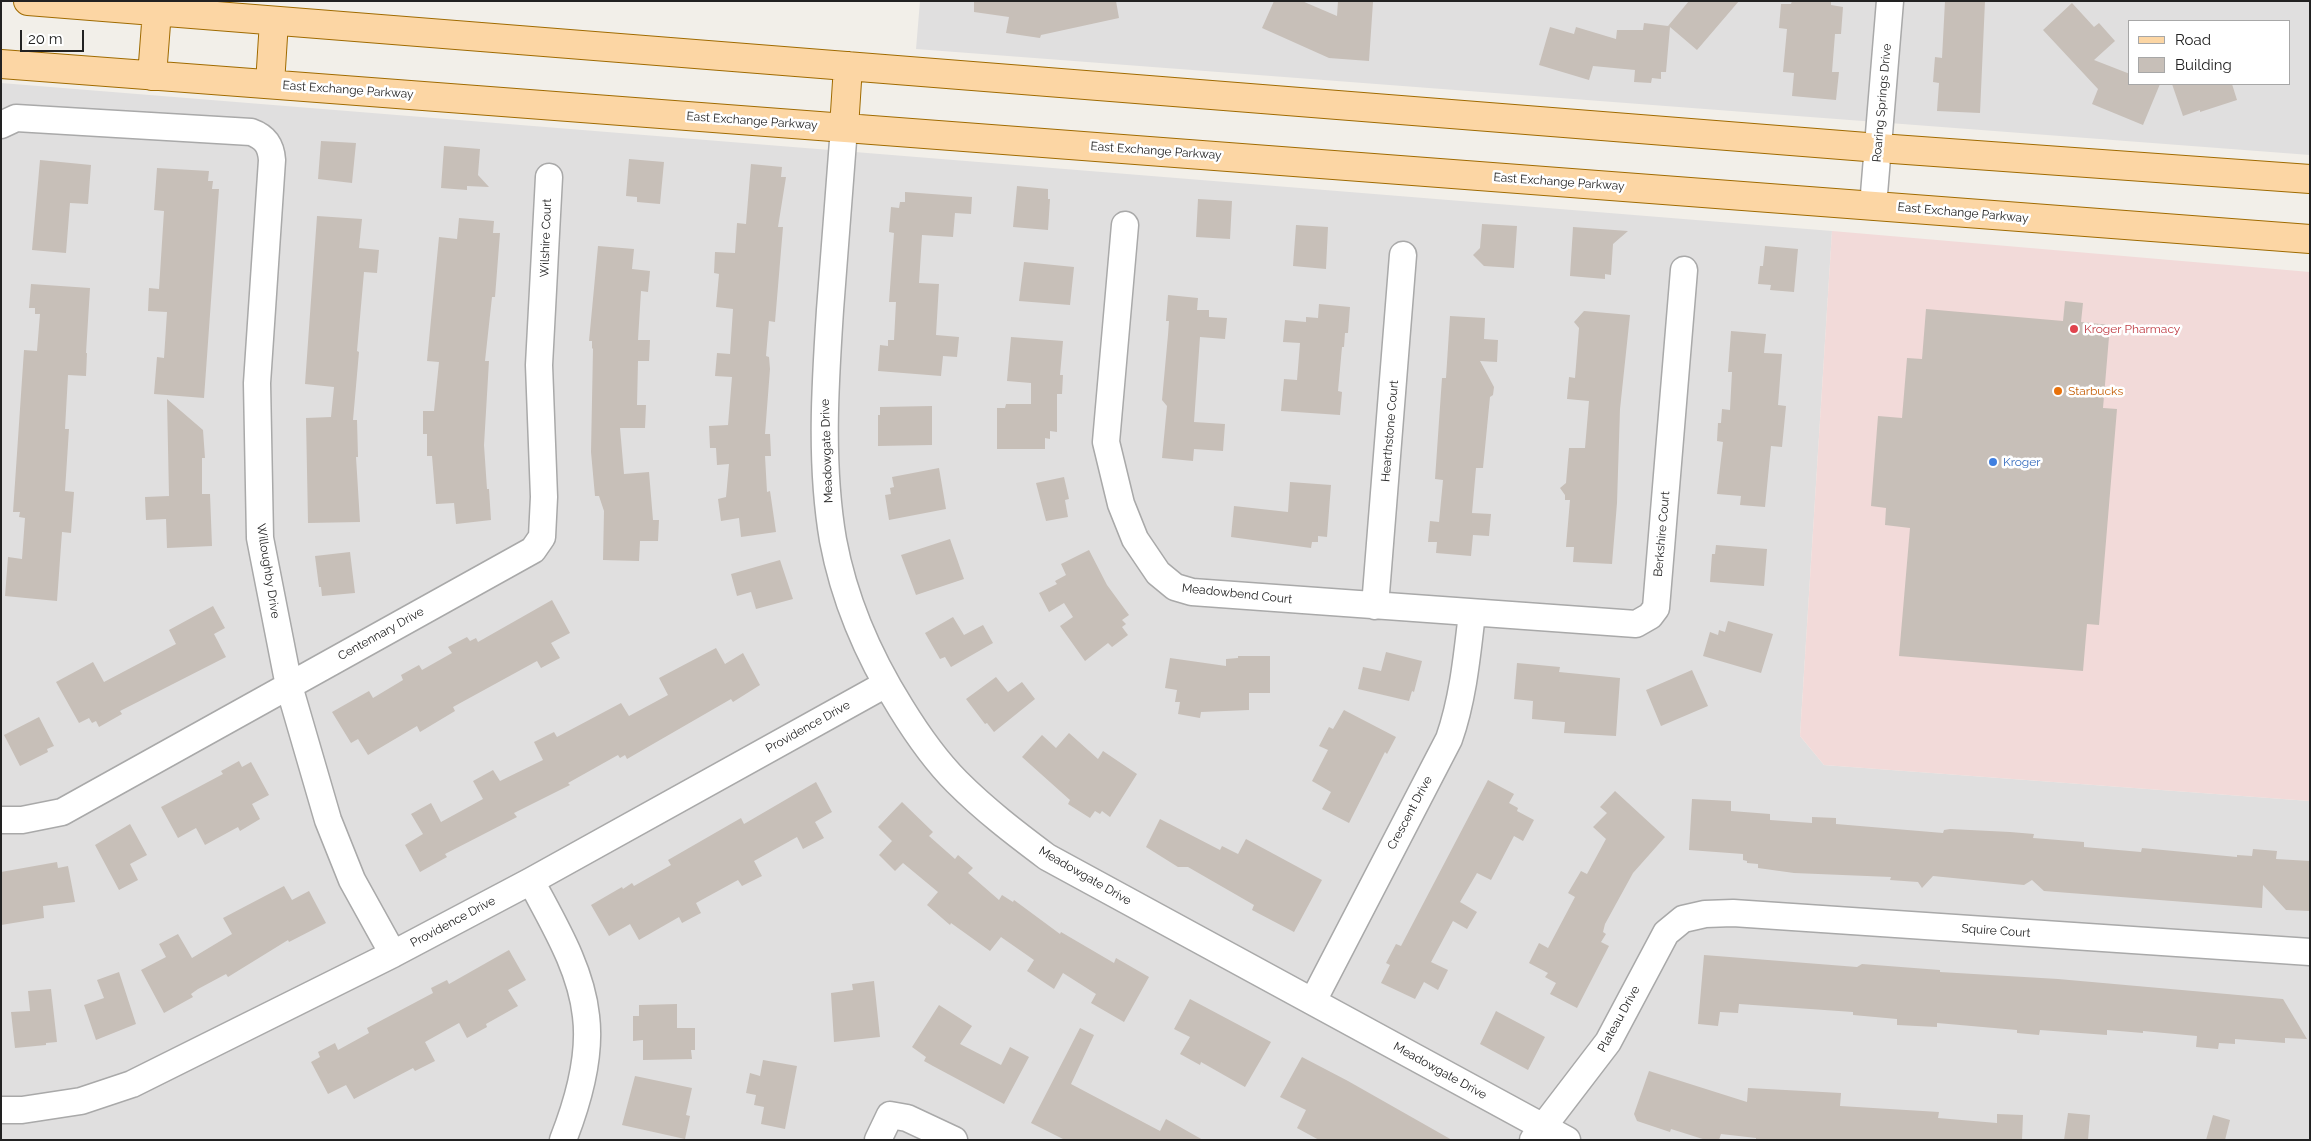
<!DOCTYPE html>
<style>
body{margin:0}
#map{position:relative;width:2311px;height:1141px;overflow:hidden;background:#f2efe9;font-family:Raleway,sans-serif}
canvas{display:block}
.frame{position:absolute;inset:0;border:2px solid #222;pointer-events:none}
.legend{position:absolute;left:2128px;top:20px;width:162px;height:65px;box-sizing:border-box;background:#fff;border:1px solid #a7a7a7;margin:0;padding:6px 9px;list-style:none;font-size:15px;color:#222}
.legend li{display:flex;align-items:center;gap:10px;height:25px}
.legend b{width:25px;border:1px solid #a7a7a7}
.scale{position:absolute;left:20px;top:30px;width:64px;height:22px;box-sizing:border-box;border:2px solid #222;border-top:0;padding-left:6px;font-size:15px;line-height:18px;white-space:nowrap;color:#222;-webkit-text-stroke:4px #fff;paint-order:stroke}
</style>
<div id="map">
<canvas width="2311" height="1141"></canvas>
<div class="frame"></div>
<ul class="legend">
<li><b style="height:6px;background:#fcd6a4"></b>Road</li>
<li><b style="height:14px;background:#c7bfb8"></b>Building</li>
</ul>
<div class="scale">20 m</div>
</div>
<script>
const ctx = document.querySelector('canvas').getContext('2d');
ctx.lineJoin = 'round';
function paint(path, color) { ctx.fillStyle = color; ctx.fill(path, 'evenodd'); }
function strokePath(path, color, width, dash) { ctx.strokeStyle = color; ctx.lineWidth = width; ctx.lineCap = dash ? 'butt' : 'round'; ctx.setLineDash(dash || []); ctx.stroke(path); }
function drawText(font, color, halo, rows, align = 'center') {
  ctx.font = font + ' Raleway,sans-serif'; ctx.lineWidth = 5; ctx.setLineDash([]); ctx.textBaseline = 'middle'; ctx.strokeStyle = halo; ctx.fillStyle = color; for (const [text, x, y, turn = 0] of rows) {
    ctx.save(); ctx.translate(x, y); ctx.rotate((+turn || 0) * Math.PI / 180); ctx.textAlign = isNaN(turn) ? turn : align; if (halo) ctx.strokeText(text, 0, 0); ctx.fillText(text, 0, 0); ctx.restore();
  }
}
const residential = new Path2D(`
 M920 1H2310V155L916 49ZM2130 21H2290V84H2130Z
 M1 83 1832 231 1800 736 1824 765 2310 801V1140H1Z`);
const commercial = new Path2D(`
 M1832 231 2310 272V801L1824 765 1800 736Z`);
const building = new Path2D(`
 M974 1H1116L1119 18 1041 35 1040 38 1006 33 1009 17 974 12Z
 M1274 1H1302L1337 16 1338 1 1373 2 1369 61 1329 58 1262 28Z
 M1689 1H1739L1697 50 1670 27 1666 72H1661V79L1652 78 1651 83 1634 82 1635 70 1593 66 1589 80 1539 65 1550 27 1574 34 1576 27 1616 39 1617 30H1643L1644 23 1668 26Z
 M1792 1H1831V5L1843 7 1841 34H1835L1832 72H1839L1836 100 1792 96 1794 73 1783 72 1787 29 1779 28 1781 4H1791Z
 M1945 1H1985L1980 113 1937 111 1939 83 1933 82 1935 57 1942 58Z
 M2072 3 2094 27 2099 23 2115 41 2094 60 2130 74V84H2160L2143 125 2092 104 2098 89 2043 30Z
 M2172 84H2232L2237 100 2200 112V110L2183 116Z
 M321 141 356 143 352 183 318 179Z
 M444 146 480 149 478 175 489 187 467 186V190L441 188Z
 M629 159 664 162 660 204 637 202V197L626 196Z
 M40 160 91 165 88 204 70 203 66 253 32 250Z
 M751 164 782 167 781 177H786L778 227H783L775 322 769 321 766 356 769 357 770 369 765 434H770L771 456H765L767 492 770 491 776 532 741 537 739 518 721 521 718 499 726 497 729 464 717 465 716 448H710L709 426 728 425 732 377 715 376 717 353 730 354 733 309 716 307 719 274 714 273 715 252 735 253 737 223 746 224Z
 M157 168 209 171 208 181H213L212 189H219L204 398 154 394 157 357 164 358 167 312 148 311 149 288 159 289 164 211 154 210Z
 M1017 186 1048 189V199H1050L1048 230 1013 227Z
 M905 192 972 197 971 214 955 213 953 237 922 235 919 283 939 284 936 335 959 337 957 357 943 356 941 376 878 371 880 345 888 346V340H894L896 302H889L894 233 889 232 891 207 899 208 900 202H905Z
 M1198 199 1232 201 1230 239 1196 237Z
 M317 216 362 219 359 248 379 250 377 273 364 272 357 351 359 352 353 420H357L358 457H356L360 522 308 523 306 418 331 417 334 387 305 384Z
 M459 218 494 221 493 233H500L495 297H492L485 361H489L484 445 487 489H489L491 520 456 524 454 503 436 504 432 456H427V434H423V411H434L439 362 427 361 439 237 457 239Z
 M1482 224 1517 226 1514 268 1484 266 1473 255 1480 248Z
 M1296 225 1328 227 1326 269 1293 266Z
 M1573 227 1628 231 1613 244 1611 275 1605 274V279L1570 276Z
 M598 246 634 249 632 269 650 271 648 292 641 291 638 340H650L649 361H638L637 405H646L645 428H620L624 474 649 472 653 520H659L658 541H640L639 561 603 560 604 511 599 496H595L591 452 593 349 592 348V341H589Z
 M1765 246 1798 249 1794 292 1770 290 1771 285 1758 284 1760 266H1763Z
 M1024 262 1074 267 1070 305 1019 301Z
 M31 284 90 288 86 353H87L86 376 68 375 65 429H69L65 491 74 492 71 533 62 532 57 601 5 596 8 557 22 559 25 518 19 517 20 512H13L24 350 37 351 40 314H35V308H29Z
 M1168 295 1198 298 1197 310H1209V317L1227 318 1225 339 1200 337 1194 422 1225 424 1223 451 1194 449 1193 461 1162 458 1167 406 1162 400 1168 335 1169 321H1166Z
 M2065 301 2083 303 2081 322 2110 325 2103 408 2117 409 2099 625 2087 624 2083 671 1899 656 1910 528 1885 525 1886 508 1871 506 1878 416 1902 418 1907 358 1922 359 1926 309 2063 321Z
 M1319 304 1350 307 1348 333H1345L1344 347H1342L1338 391 1342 392 1340 415 1281 411 1284 379 1297 380 1300 343 1283 342 1285 320 1306 322V317L1318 318Z
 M1584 311 1630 315 1620 409 1617 503 1612 564 1573 562 1574 547H1566L1570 500H1565V495L1560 488 1566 483 1569 448H1585L1589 401 1567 399 1569 377 1575 378 1579 328 1574 322Z
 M1450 316 1485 318 1484 339 1498 340 1497 362 1480 361 1494 387 1493 395 1490 397 1483 468H1476L1472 513 1491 514 1489 536 1473 535 1471 556 1436 553 1437 542H1428L1430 521 1439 522 1443 480 1435 479 1442 378H1446Z
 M1731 331 1766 334 1764 353 1782 354 1778 405 1786 406 1782 447 1771 446 1765 507 1740 505 1741 496 1717 494 1723 442 1717 441 1718 423H1721L1722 409 1730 410 1732 372H1728Z
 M1011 337 1063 341 1060 375H1063L1062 394H1057V432L1050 431V439L1045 438V449H997V408H1005L1006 404H1031V383L1007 381Z
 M167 399 203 430 205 458H202V494H210L212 546 167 548 166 519 146 520 145 497 169 496Z
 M932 406V445L878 446V415H880V407Z
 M939 468 946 509 889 520 885 495 891 494 890 488 894 487 892 477Z
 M1064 477 1069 499 1065 500 1068 517 1046 521 1036 483Z
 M1290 482 1331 485 1327 537 1318 536V542H1312L1311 548 1231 537 1234 506 1288 512Z
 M950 539 964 579 916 595 901 555Z
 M1716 545 1767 549 1764 586 1710 582 1712 554H1715Z
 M1089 550 1107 585 1129 615 1122 620 1126 624 1122 627 1128 635 1112 647 1108 643 1085 661 1060 626 1073 617 1064 603 1049 612 1039 593 1057 584 1055 581 1066 575 1061 564Z
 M350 552 355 593 322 596 321 587H319L315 556Z
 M780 560 793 599 756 609 751 592 737 596 731 574Z
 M552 600 570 633 551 643 560 658 541 668 537 661 453 707 455 711 420 732 417 726 368 755 358 739 351 743 332 712 369 691 373 698 403 680 401 675 419 665 422 670 452 653 448 647 467 637 470 641 476 638 478 642Z
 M213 606 225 628 214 634 226 657 120 711 122 714 99 727 96 721 92 723 89 718 79 723 56 682 93 662 104 682 176 644 169 630Z
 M953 617 964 635 983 625 993 643 951 667 945 657 940 659 925 633Z
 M1728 621 1773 634 1761 673 1703 656 1710 632 1718 635 1719 630 1725 632Z
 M716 648 725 664 743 653 760 685 733 702 731 699 627 759 625 755 620 758 618 755 568 783 570 785 514 813 517 817 445 854 447 857 420 872 405 845 423 834 411 814 431 803 441 822 483 799 473 781 493 770 500 781 543 760 534 742 554 732 557 737 621 703 629 716 668 695 659 678Z
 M1386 652 1422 661 1414 692 1412 691 1409 701 1358 689 1363 667 1381 671Z
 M1238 656H1270V693H1249V710L1201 712 1200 718 1178 714 1180 702H1175L1177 690 1165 688 1170 658 1226 666V659L1238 658Z
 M1517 663 1560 667 1559 672 1620 678 1616 736 1564 733 1565 722 1532 719 1533 701 1514 699Z
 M1692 670 1708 706 1661 726 1646 690Z
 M996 677 1008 692 1022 682 1035 699 994 732 987 723 985 724 966 699Z
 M1344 710 1396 737 1387 754 1385 752 1349 823 1322 809 1331 792 1312 781 1328 750 1319 746 1329 727 1333 729Z
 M39 717 54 746 47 749 48 752 20 766 4 735Z
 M1069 733 1098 759 1103 751 1137 774 1110 817 1102 811 1100 814 1095 811 1090 818 1068 804 1070 800 1022 757 1042 735 1056 748Z
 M239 761 242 767 251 762 269 795 252 804 260 819 240 831 238 827 205 845 196 828 178 838 161 807 223 774 221 771Z
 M1488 780 1514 794 1509 803 1518 808 1517 811 1534 820 1523 841 1514 836 1491 880 1477 873 1460 902 1477 912 1467 929 1453 921 1431 962 1448 970 1438 990 1424 982 1415 999 1381 983 1390 965 1386 963 1396 944 1401 946Z
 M816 782 832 812 815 822 824 838 803 849 797 837 754 861 762 876 742 886 738 880 696 903 701 913 682 923 679 917 639 940 630 924 609 936 591 905 622 887 623 889 632 883 634 886 671 865 668 860 741 818 744 824Z
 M1615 791 1665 837 1633 873 1605 924 1603 932 1606 934 1601 942 1609 946 1577 1008 1550 994 1556 983 1545 977 1548 973 1529 963 1539 943 1548 948 1575 897 1568 893 1581 871 1587 874 1606 839 1593 827 1607 813 1600 807Z
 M1692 799 1731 801V811L1770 814V820L1812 823V817L1836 818V824L1943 833 1944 830 1950 829 2010 832 2034 834 2033 838 2084 842V847L2141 852 2142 848 2237 857V855L2252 856 2253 849 2277 851 2276 859 2310 861V911L2286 910 2263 885 2262 908 2044 891 2032 880 2024 885 1933 876 1922 888 1918 882 1890 880 1891 877 1794 873 1758 868V864L1747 863V861L1743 860V854L1689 850Z
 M902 802 933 832 929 836 955 859 958 855 973 868 968 873 999 900 1002 895 1013 902 1014 900 1060 934 1061 932 1114 963 1116 958 1149 977 1124 1022 1091 1003 1096 994 1063 973 1054 989 1027 971 1034 960 1001 937 990 951 951 923 950 925 927 905 938 892 903 863 895 871 879 855 892 841 878 827Z
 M1160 819 1220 850 1222 846 1238 854 1246 839 1322 880 1294 932 1252 910 1254 905 1188 867H1178L1146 847Z
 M130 824 147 855 130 864 138 880 119 890 95 845Z
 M57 862 58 868 68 866 75 902 43 906 44 918 1 925V872Z
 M284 886 292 900 309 891 326 923 289 942 288 940 228 977 226 974 198 989 191 994 193 997 164 1013 141 970 166 957 159 944 178 934 192 958 232 934 223 918Z
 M509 950 526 980 508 990 518 1006 486 1024 487 1027 467 1038 459 1023 425 1042 435 1061 415 1071 413 1068 354 1099 346 1085 328 1094 311 1062 320 1057 318 1052 335 1043 338 1050 369 1033 367 1028 433 993 431 988 447 980 449 984Z
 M1704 955 1857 967 1862 964 1940 970V972L2058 979 2283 999 2307 1039 2285 1038V1043L2235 1039V1044L2219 1043 2218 1049 2196 1047 2197 1036 2143 1031V1033L2107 1030V1035L2040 1030 2039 1035 2017 1033V1030L1937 1023V1027L1897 1025V1019L1853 1015V1012L1739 1004 1738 1013 1720 1012 1718 1026 1698 1024Z
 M119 972 136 1024 96 1040 84 1005 104 998 97 980Z
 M874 981 880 1037 834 1042 831 993 853 990 852 984Z
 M51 989 57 1042 46 1043V1045L15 1048 11 1012 30 1011 28 991Z
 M1190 999 1271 1042 1245 1087 1201 1062 1200 1065 1180 1054 1190 1037 1174 1029Z
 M677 1004V1028H695V1050H691L692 1059 643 1060V1040L633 1041V1016H639V1005Z
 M939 1005 972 1026 960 1044 1001 1065 1010 1047 1029 1057 1004 1104 933 1066 924 1061 926 1057 912 1047Z
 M1496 1011 1545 1037 1528 1070 1480 1044Z
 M1080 1028 1094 1035 1071 1084 1160 1131 1166 1119 1203 1140H1065L1031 1123Z
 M1302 1057 1348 1081 1452 1140H1319L1297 1128 1306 1110 1280 1097Z
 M763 1060 797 1066 785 1129 761 1124 764 1107 754 1105 756 1095 746 1093 750 1073 760 1076Z
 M1649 1071 1747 1102 1748 1088 1841 1093 1840 1106 1939 1112 1938 1118 1997 1123V1114L2023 1115 2022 1140H1756V1138L1721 1134 1719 1140H1706L1671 1129 1670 1132 1637 1121 1634 1114Z
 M635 1076 692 1088 686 1115 690 1116 685 1139 622 1125Z
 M2068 1113 2090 1115 2088 1140H2064Z
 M2213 1115 2230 1120 2225 1140H2206Z`);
const minor = new Path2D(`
 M1 125 16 118 251 132C265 137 271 145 272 160L257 383 260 538 289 686 328 820 352 880 393 954
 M844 128C839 188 835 249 830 310 825 386 820 464 833 540 844 599 869 657 901 708 917 734 935 760 957 782 985 810 1015 833 1047 857L1567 1140
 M1873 206 1890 1
 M1125 225 1106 442 1121 504 1135 539 1158 573 1175 587 1192 592 1636 624 1650 616 1656 608 1684 270
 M1375 606 1403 255
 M1 820H22L62 812 533 550 542 537 544 497 539 365 549 177
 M531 881C553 923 581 968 586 1016 591 1056 578 1102 563 1140
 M1313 1001 1449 739C1463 699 1467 656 1472 613
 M1 1110H22L81 1101 132 1084 393 954 531 881 886 684
 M878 1140 890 1115 907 1118 954 1140
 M1533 1140 1608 1042 1666 933 1683 919 1705 914 1733 913 2310 952`);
const major = new Path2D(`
 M28 1 1879 148 2310 179
 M1 64 2310 239
 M152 76 157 11
 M270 84 274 21
 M844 128 848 66`);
const markers = [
 [2074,329,5,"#e0444e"],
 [2058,391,5,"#e8710a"],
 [1993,462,5,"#3f7fe0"]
];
const streetNames = [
 ["East Exchange Parkway",348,90,4],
 ["Roaring Springs Drive",1882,103,-85],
 ["East Exchange Parkway",752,121,4],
 ["East Exchange Parkway",1156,151,4],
 ["East Exchange Parkway",1559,182,4],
 ["East Exchange Parkway",1963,213,5],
 ["Wilshire Court",546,238,-88],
 ["Hearthstone Court",1390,431,-85],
 ["Meadowgate Drive",827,451,-92],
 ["Berkshire Court",1662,534,-85],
 ["Willoughby Drive",268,571,81],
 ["Meadowbend Court",1237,594,6],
 ["Centennary Drive",381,634,-29],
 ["Providence Drive",808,727,-29],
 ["Crescent Drive",1410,813,-62],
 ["Meadowgate Drive",1085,876,30],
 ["Providence Drive",453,922,-28],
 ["Squire Court",1996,931,4],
 ["Plateau Drive",1619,1019,-61],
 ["Meadowgate Drive",1440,1071,29]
];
const healthNames = [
 ["Kroger Pharmacy",2084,329]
];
const foodNames = [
 ["Starbucks",2068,391]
];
const shopNames = [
 ["Kroger",2003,462]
];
paint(residential, '#e0dfdf');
paint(commercial, '#f2dad9');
paint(building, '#c7bfb8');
strokePath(minor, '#a9a9a9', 29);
strokePath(major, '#a06b00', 30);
strokePath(minor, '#fff', 26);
strokePath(major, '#fcd6a4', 28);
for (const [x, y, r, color] of markers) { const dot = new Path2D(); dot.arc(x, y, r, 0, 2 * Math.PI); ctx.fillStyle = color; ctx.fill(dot); strokePath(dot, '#fff', 2); }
drawText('12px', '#222', '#fff', streetNames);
drawText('12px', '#be3a42', '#fff', healthNames, 'left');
drawText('12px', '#c56008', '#fff', foodNames, 'left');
drawText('12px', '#366cbe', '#fff', shopNames, 'left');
</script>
